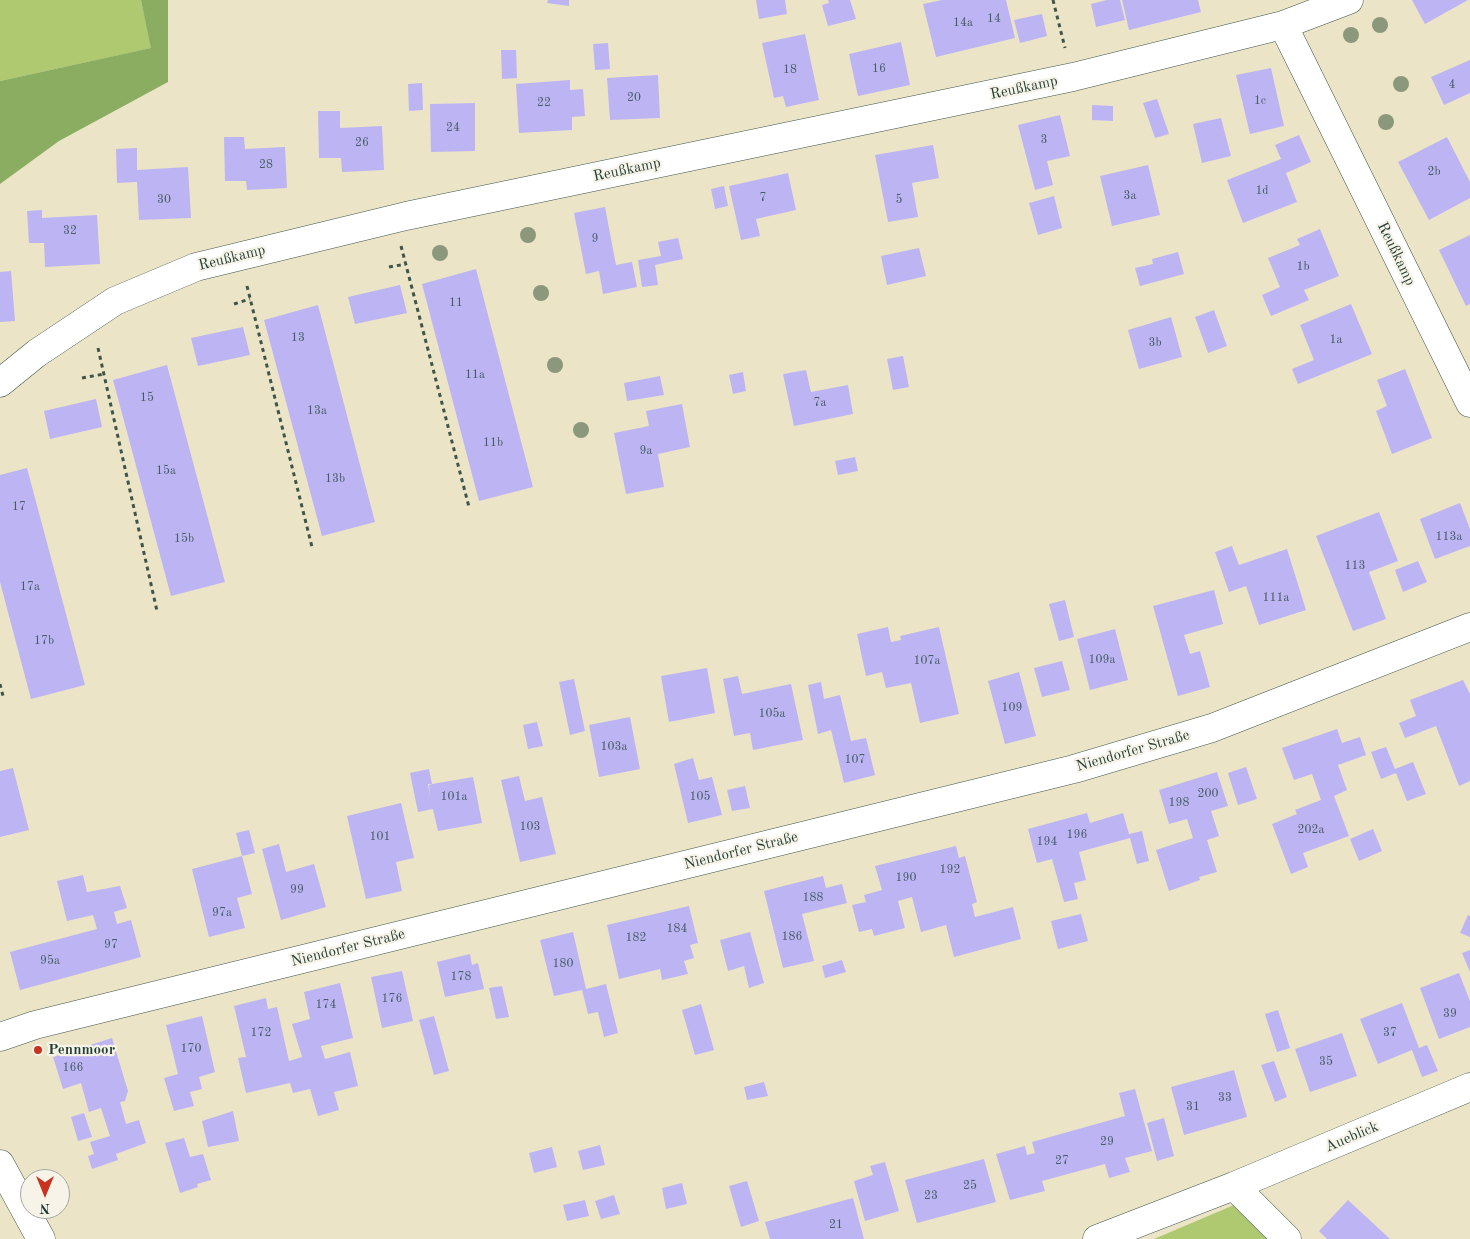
<!DOCTYPE html>
<meta charset="utf-8">
<style>
body{margin:0}
#map{position:relative;width:1470px;height:1239px;overflow:hidden;background:#ece4c6;font-family:"Old Standard TT",serif}
canvas{display:block}
.north{position:absolute;left:20px;top:1169px;width:50px;height:50px;box-sizing:border-box;background:#f7f3e8;border:1px solid #a1aaa0;border-radius:50%;rotate:180deg;font-size:14px;font-weight:700;line-height:20px;text-align:center;color:#1f3d34}
.north::after{content:'';display:block;margin:auto;width:18px;height:22px;background:#c8321e;clip-path:polygon(50% 0,100% 100%,50% 72%,0 100%)}
</style>
<div id="map">
<canvas width="1470" height="1239"></canvas>
<div class="north">N</div>
</div>
<script>
const ctx = document.querySelector('canvas').getContext('2d');
ctx.lineJoin = 'round';
function paint(path, color) { ctx.fillStyle = color; ctx.fill(path, 'evenodd'); }
function strokePath(path, color, width, dash) { ctx.strokeStyle = color; ctx.lineWidth = width; ctx.lineCap = dash ? 'butt' : 'round'; ctx.setLineDash(dash || []); ctx.stroke(path); }
function drawText(font, color, halo, rows, align = 'center') {
  ctx.font = font + ' "Old Standard TT",serif'; ctx.lineWidth = 4.5; ctx.setLineDash([]); ctx.textBaseline = 'middle'; ctx.strokeStyle = halo; ctx.fillStyle = color; for (const [text, x, y, turn = 0] of rows) {
    ctx.save(); ctx.translate(x, y); ctx.rotate((+turn || 0) * Math.PI / 180); ctx.textAlign = isNaN(turn) ? turn : align; if (halo) ctx.strokeText(text, 0, 0); ctx.fillText(text, 0, 0); ctx.restore();
  }
}
const green = new Path2D(`
 M0 0H141L152 48 0 81Z
 M1234 1205 1267 1239H1154Z`);
const forest = new Path2D(`
 M141 0H168V82L59 141 0 184V81L151 48Z`);
const building = new Path2D(`
 M548 0H569V6L547 3Z
 M756 0H785L787 14 759 19Z
 M828 0H850L856 19 828 26 822 5 829 3Z
 M942 0H1006L1015 38 936 57 923 4Z
 M1107 0H1120L1125 20 1096 27 1091 4Z
 M1122 0H1198L1201 12 1129 30Z
 M1412 0H1468L1425 24Z
 M1042 14 1047 36 1020 43 1014 20Z
 M805 34 819 100 786 107 783 96 774 98 762 43Z
 M901 42 910 85 858 96 849 54Z
 M608 43 610 69 595 70 593 44Z
 M501 50H516L517 78 502 79Z
 M1470 60V93L1444 105 1431 77Z
 M1271 68 1284 126 1250 134 1236 75Z
 M658 75 660 118 610 120 607 78Z
 M570 80V90L583 89 585 116 572 117V130L519 133 516 84Z
 M422 83 423 110 409 111 408 84Z
 M1157 99 1169 134 1155 138 1143 103Z
 M475 103V151L431 152 430 104Z
 M1092 105 1113 106V121L1092 120Z
 M318 111H340V128L382 126 384 170 342 172 341 158H319Z
 M1060 115 1070 156 1047 161 1053 185 1035 190 1018 125Z
 M1221 118 1231 156 1202 163 1193 124Z
 M1299 135 1311 162 1286 173 1297 202 1243 223 1227 180 1281 159 1275 145Z
 M224 137H244L245 149 285 147 287 188 247 190 246 181H225Z
 M1447 137 1470 182V198L1429 220 1398 162Z
 M933 145 939 178 912 183 918 217 888 222 875 155Z
 M137 148V170L188 167 191 218 139 220 137 182 117 183 116 149Z
 M1148 165 1160 215 1112 226 1100 176Z
 M788 173 796 210 756 219 760 236 741 240 729 186Z
 M724 186 728 206 715 209 711 189Z
 M1054 196 1062 228 1038 235 1029 203Z
 M605 207 616 265 632 262 637 287 603 294 599 271 586 274 574 213Z
 M42 210V218L97 215 100 264 45 267 44 243H29L27 211Z
 M1320 229 1339 276 1304 290 1309 300 1271 316 1262 295 1280 287 1268 258 1300 245 1297 239Z
 M1470 235V304L1466 306 1439 250Z
 M678 238 683 259 655 265 658 285 642 287 638 260 661 256 658 242Z
 M919 248 926 276 887 285 881 256Z
 M1178 252 1184 274 1140 286 1135 268 1153 264 1152 259Z
 M476 269 533 487 479 501 422 284Z
 M11 271 15 321 0 322V272Z
 M400 285 407 313 355 324 348 297Z
 M1351 304 1372 354 1298 384 1292 369 1314 360 1300 325Z
 M318 305 375 522 322 536 264 320Z
 M1214 310 1227 346 1208 353 1195 317Z
 M1171 317 1182 357 1139 369 1128 330Z
 M243 327 250 355 198 366 191 338Z
 M903 356 909 387 893 390 887 359Z
 M167 365 225 582 171 596 113 380Z
 M1405 369 1432 438 1392 454 1376 411 1387 406 1377 380Z
 M806 370 811 392 848 385 853 414 794 426 783 374Z
 M743 372 746 391 733 394 729 375Z
 M660 376 664 395 627 401 624 383Z
 M96 399 102 427 50 439 44 411Z
 M682 404 690 447 658 454 664 487 626 494 614 433 649 426 646 411Z
 M855 457 858 471 838 475 835 461Z
 M27 468 85 685 31 699 0 582V475Z
 M1460 503 1470 529V546L1435 559 1420 519Z
 M1379 512 1398 561 1369 572 1386 619 1353 631 1316 536Z
 M1232 546 1239 565 1287 549 1306 610 1259 625 1246 586 1229 592 1215 552Z
 M1418 561 1427 582 1403 592 1395 570Z
 M1214 590 1223 624 1184 635 1190 654 1200 651 1210 687 1178 696 1153 606Z
 M1065 600 1074 637 1059 641 1049 604Z
 M888 627 891 642 901 640 900 636 939 627 959 714 920 723 911 683 886 688 882 672 866 676 857 634Z
 M1115 629 1128 680 1090 690 1077 639Z
 M1062 661 1070 690 1042 697 1034 668Z
 M707 668 715 713 669 722 661 676Z
 M1019 672 1036 736 1005 744 988 681Z
 M738 676 742 694 791 684 803 740 753 750 750 733 734 736 723 679Z
 M574 679 585 731 570 735 559 682Z
 M1463 680 1470 694V781L1459 786 1436 726 1405 738 1399 723 1416 716 1410 700Z
 M821 682 824 699 840 695 851 741 866 738 875 775 844 783 831 730 818 734 808 685Z
 M630 717 640 769 599 777 589 725Z
 M537 722 543 746 528 749 523 725Z
 M1337 729 1342 743 1360 737 1366 755 1338 765 1347 790 1334 796 1349 836 1303 853 1308 867 1291 874 1272 824 1297 814 1295 810 1321 800 1312 774 1294 780 1282 748Z
 M1386 747 1395 769 1413 762 1426 794 1407 801 1396 773 1381 779 1371 752Z
 M693 758 699 780 712 777 722 815 688 823 674 764Z
 M1246 767 1257 799 1238 805 1228 773Z
 M13 768 29 830 0 837V771Z
 M429 769 432 784H428L430 796 429 785 432 784 473 777 482 823 438 831 433 809 418 812 410 773Z
 M1217 772 1228 806 1211 811 1219 836 1207 840 1217 872 1199 877 1200 880 1169 891 1156 850 1193 838 1187 819 1169 824 1159 790Z
 M519 776 525 801 542 797 556 854 520 862 501 780Z
 M745 786 750 808 732 811 727 790Z
 M401 803 414 858 396 862 402 891 366 899 347 816Z
 M1087 813 1090 823 1123 813 1129 834 1142 831 1149 861 1137 864 1130 838 1079 852 1086 880 1074 883 1078 899 1064 902 1052 859 1037 863 1028 829Z
 M1373 829 1382 851 1359 861 1350 839Z
 M249 830 255 853 242 856 236 833Z
 M279 844 286 872 314 864 326 907 281 920 262 849Z
 M956 846 959 858 965 856 977 902 972 904 975 917 1013 907 1021 939 954 957 946 925 921 932 912 897 898 901 905 928 874 936 872 929 859 932 852 905 866 902 864 895 882 890 875 866Z
 M242 856 252 894 237 898 245 928 209 937 192 869Z
 M83 875 87 892 120 886 127 908 114 912 117 924 131 920 141 957 20 990 10 952 97 929 93 915 67 921 57 881Z
 M823 876 826 888 842 884 847 903 802 914 814 961 783 968 764 891Z
 M689 906 698 943 690 945 694 958 684 961 688 974 662 980 660 969 619 979 607 925Z
 M1081 914 1088 941 1058 949 1051 921Z
 M1468 915 1470 916V937L1460 933Z
 M573 932 586 989 606 984 618 1033 604 1037 598 1012 588 1014 582 990 554 996 540 940Z
 M750 932 764 983 749 988 744 966 728 971 720 940Z
 M1470 950V972L1462 953Z
 M470 954 472 965 478 963 484 989 445 997 437 962Z
 M842 960 846 972 825 978 822 966Z
 M402 971 413 1021 382 1028 371 977Z
 M1459 973 1470 1001V1027L1439 1039 1420 988Z
 M340 983 353 1038 321 1046 325 1059 350 1052 358 1086 334 1092 339 1110 318 1116 310 1089 293 1093 290 1083 246 1093 238 1058 246 1057 234 1006 266 998 268 1009 277 1007 289 1061 302 1057 292 1024 310 1019 304 992Z
 M502 986 509 1017 496 1019 489 988Z
 M1402 1003 1419 1048 1427 1045 1438 1071 1422 1077 1412 1050 1378 1064 1360 1019Z
 M701 1004 714 1050 695 1055 682 1010Z
 M1278 1010 1290 1048 1277 1052 1265 1014Z
 M202 1016 215 1072 199 1077 202 1089 190 1092 194 1106 174 1111 164 1078 178 1074 166 1025Z
 M434 1016 449 1071 434 1075 419 1020Z
 M1342 1033 1357 1076 1310 1092 1295 1049Z
 M112 1038 128 1091 125 1101 120 1102 126 1124 139 1120 146 1143 116 1154 118 1160 92 1169 88 1156 94 1154 90 1142 110 1136 101 1108 89 1112 81 1083 63 1089 53 1057Z
 M1274 1061 1287 1097 1275 1102 1261 1065Z
 M1234 1070 1247 1117 1184 1135 1171 1087Z
 M764 1082 768 1096 747 1100 744 1087Z
 M1135 1089 1152 1151 1125 1158 1130 1172 1109 1178 1105 1164 1042 1181 1045 1191 1010 1200 996 1154 1025 1146 1027 1155 1035 1153 1032 1142 1125 1116 1119 1093Z
 M233 1111 239 1141 208 1147 202 1121Z
 M84 1113 92 1137 78 1141 71 1117Z
 M1164 1118 1174 1156 1157 1161 1147 1123Z
 M184 1138 190 1157 203 1154 211 1180 197 1184 198 1187 180 1193 165 1143Z
 M600 1145 605 1165 583 1170 578 1151Z
 M552 1147 557 1167 534 1173 529 1153Z
 M984 1159 996 1202 917 1223 905 1180Z
 M885 1162 899 1211 865 1221 854 1181 873 1175 870 1166Z
 M747 1181 759 1221 741 1227 729 1186Z
 M682 1183 687 1204 666 1209 662 1188Z
 M614 1195 620 1214 601 1219 595 1201Z
 M853 1198 864 1239H770L765 1222Z
 M585 1200 589 1216 567 1221 563 1205Z
 M1348 1200 1375 1225 1390 1239H1327L1319 1231Z`);
const path = new Path2D(`
 M1053 0 1065 48
 M401 246 469 507
 M389 267 406 264
 M247 286 312 547
 M234 304 250 299
 M98 348 157 611
 M82 378 104 374
 M0 684 3 696`);
const minor = new Path2D(`
 M1283 25 1349 0
 M0 383 37 353 115 301 196 267 406 216 1073 77 1283 25 1470 403
 M0 1164 41 1239
 M1234 1186 1287 1239
 M1097 1239 1234 1186 1470 1087`);
const major = new Path2D(`
 M0 1037 35 1025 1074 769 1212 728 1470 627`);
const trees = [
 [1380,25],
 [1351,35],
 [1401,84],
 [1386,122],
 [528,235],
 [440,253],
 [541,293],
 [555,365],
 [581,430]
];
const markers = [
 [38,1050,5,"#c8321e"]
];
const numberNames = [
 ["14",994,19],
 ["14a",963,23],
 ["16",879,69],
 ["18",790,70],
 ["4",1452,85],
 ["20",634,98],
 ["1c",1260,101],
 ["22",544,103],
 ["24",453,128],
 ["3",1044,140],
 ["26",362,143],
 ["28",266,165],
 ["2b",1434,172],
 ["1d",1262,191],
 ["3a",1130,196],
 ["7",763,198],
 ["30",164,200],
 ["5",899,200],
 ["32",70,231],
 ["9",595,239],
 ["1b",1303,267],
 ["11",456,303],
 ["13",298,338],
 ["1a",1336,340],
 ["3b",1155,343],
 ["11a",475,375],
 ["15",147,398],
 ["7a",820,403],
 ["13a",317,411],
 ["11b",493,443],
 ["9a",646,451],
 ["15a",166,471],
 ["13b",335,479],
 ["17",19,507],
 ["113a",1449,537],
 ["15b",184,539],
 ["113",1355,566],
 ["17a",30,587],
 ["111a",1276,598],
 ["17b",44,641],
 ["109a",1102,660],
 ["107a",927,661],
 ["109",1012,708],
 ["105a",772,714],
 ["103a",614,747],
 ["107",855,760],
 ["200",1208,794],
 ["101a",454,797],
 ["105",700,797],
 ["198",1179,803],
 ["103",530,827],
 ["202a",1311,830],
 ["196",1077,835],
 ["101",380,837],
 ["194",1047,842],
 ["192",950,870],
 ["190",906,878],
 ["99",297,890],
 ["188",813,898],
 ["97a",222,913],
 ["184",677,929],
 ["186",792,937],
 ["182",636,938],
 ["97",111,945],
 ["95a",50,961],
 ["180",563,964],
 ["178",461,977],
 ["176",392,999],
 ["174",326,1005],
 ["39",1450,1014],
 ["172",261,1033],
 ["37",1390,1033],
 ["170",191,1049],
 ["35",1326,1062],
 ["166",73,1068],
 ["33",1225,1098],
 ["31",1193,1107],
 ["29",1107,1142],
 ["27",1062,1161],
 ["25",970,1186],
 ["23",931,1196],
 ["21",836,1225]
];
const streetNames = [
 ["Reußkamp",1024,88,-12],
 ["Reußkamp",627,170,-12],
 ["Reußkamp",1396,254,64],
 ["Reußkamp",232,258,-14],
 ["Niendorfer Straße",1133,751,-16],
 ["Niendorfer Straße",741,851,-14],
 ["Niendorfer Straße",348,948,-14],
 ["Aueblick",1352,1137,-23]
];
const poiNames = [
 ["Pennmoor",48,1050]
];
paint(green, '#aec96f');
paint(forest, '#8aad62');
paint(building, '#bdb5f3');
strokePath(minor, '#3e564a', 29);
strokePath(major, '#3e564a', 29);
strokePath(path, '#3e564a', 3, [4, 4]);
strokePath(minor, '#fff', 28);
strokePath(major, '#fff', 28);
ctx.fillStyle = '#8b987c';
for (const [x, y] of trees) { ctx.beginPath(); ctx.arc(x, y, 8, 0, 2 * Math.PI); ctx.fill(); }
for (const [x, y, r, color] of markers) { const dot = new Path2D(); dot.arc(x, y, r, 0, 2 * Math.PI); ctx.fillStyle = color; ctx.fill(dot); strokePath(dot, '#f7f3e8', 2); }
drawText('12px', '#465b64', null, numberNames);
drawText('15px', '#1f3d34', '#f7f3e8', streetNames);
drawText('bold 15px', '#1f3d34', '#f7f3e8', poiNames, 'left');
</script>
